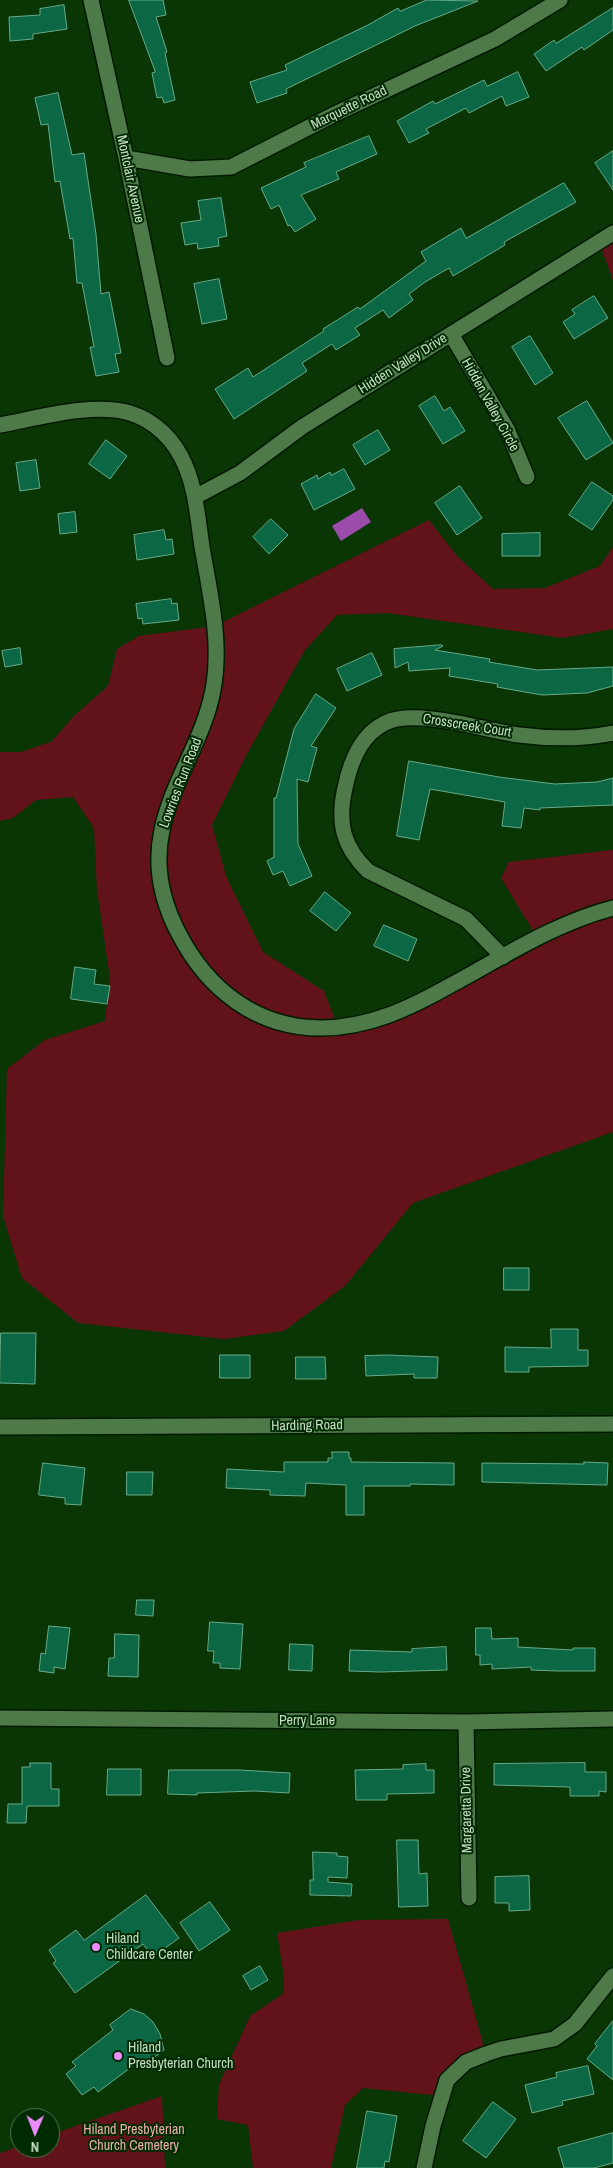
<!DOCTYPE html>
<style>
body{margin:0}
#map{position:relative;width:613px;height:2168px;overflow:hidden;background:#0a3505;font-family:"Archivo Narrow",sans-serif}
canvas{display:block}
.north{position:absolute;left:10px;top:2108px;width:50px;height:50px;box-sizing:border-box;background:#002a00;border:1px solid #50724f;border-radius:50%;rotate:181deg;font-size:14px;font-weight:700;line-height:20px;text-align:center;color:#c8dfc5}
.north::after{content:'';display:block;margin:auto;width:18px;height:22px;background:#eb8dfc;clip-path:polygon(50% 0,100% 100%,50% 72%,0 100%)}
</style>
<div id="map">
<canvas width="613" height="2168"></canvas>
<div class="north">N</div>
</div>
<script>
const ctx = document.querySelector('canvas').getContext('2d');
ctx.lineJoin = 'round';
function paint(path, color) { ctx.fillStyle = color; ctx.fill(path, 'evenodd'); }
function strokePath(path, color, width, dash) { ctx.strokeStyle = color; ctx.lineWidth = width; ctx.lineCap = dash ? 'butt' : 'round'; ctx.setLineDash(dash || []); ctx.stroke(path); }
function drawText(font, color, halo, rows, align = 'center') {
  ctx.font = font + ' "Archivo Narrow",sans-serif'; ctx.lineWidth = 4; ctx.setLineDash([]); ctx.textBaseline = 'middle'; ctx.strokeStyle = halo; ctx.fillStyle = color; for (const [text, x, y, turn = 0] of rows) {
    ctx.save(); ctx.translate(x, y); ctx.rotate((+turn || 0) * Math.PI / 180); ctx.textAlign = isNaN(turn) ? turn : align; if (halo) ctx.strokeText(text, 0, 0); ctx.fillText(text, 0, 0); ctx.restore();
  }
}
const green = new Path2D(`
 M613 233V280L599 242Z
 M429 520 457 556 493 589 545 588 600 566 613 547V629L563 638 387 613 337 615 305 650 247 754 212 825 226 876 263 952 324 991 338 1027 354 1025 537 937 501 878 509 862 613 850V1132L413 1203 345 1286 284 1331 224 1339 78 1323 22 1278 3 1216 7 1069 45 1040 105 1021 110 978 97 890 94 828 73 797 36 800 13 818 0 821V752H21L51 742 75 715 108 686 117 649 139 636 215 626Z
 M448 1919 486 2054 465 2062 442 2096 363 2088 345 2105 331 2168H253L248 2125 217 2119 219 2085 250 2016 284 1993V1976L277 1933 359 1920Z
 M162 2096 165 2168H0V2153L20 2146V2148H50V2135Z`);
const water = new Path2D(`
 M362 508 371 522 341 541 332 526Z`);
const building = new Path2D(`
 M129 0H163L166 15 156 17 167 52 165 53 175 100 164 103 162 97 157 98 152 73 155 72Z
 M427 0 478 1 415 26 286 89 287 93 257 103 250 82 287 70 285 65 368 25 398 8 400 11Z
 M64 5 67 29 33 34V39L10 41 9 17 40 15V9Z
 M613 8V30L584 50 582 47 546 71 534 54 554 40 556 43Z
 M518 72 529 97 506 106 502 96 469 113 466 108 426 129 429 133 409 143 397 121 433 101 435 104 484 80 487 86Z
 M58 93 72 155 84 153 96 234 101 294 109 292 121 353 115 354 119 372 96 376 90 347H94L82 283H77L73 238 70 239 60 181 55 182 48 124 41 125 35 98Z
 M369 136 377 154 336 172 339 179 301 195 316 219 295 232 290 225 288 226 279 205 271 209 261 188 306 167 304 163Z
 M613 151V190L595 163Z
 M564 183 576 202 504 242 505 245 453 276 449 268 425 282 409 294 413 300 389 318 383 310 355 328 360 335 336 350 332 344 302 363 307 371 234 419 215 389 248 368 253 377 324 331 323 329 358 307 360 309 426 261 421 252 461 228 466 238Z
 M221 198 227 236 218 238 219 246 198 249 197 243 185 245 181 223 201 220 198 201Z
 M219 279 227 319 202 324 194 284Z
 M594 296 608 318 574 339 563 322 575 314 572 310Z
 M530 336 553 373 535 385 512 347Z
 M435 396 444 411 450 407 465 431 443 444 419 406Z
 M587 401 613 443 586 460 558 418Z
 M378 430 390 450 365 465 353 445Z
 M106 440 127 456 110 479 89 464Z
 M36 460 40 488 20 491 16 463Z
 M344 469 355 489 314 510 301 484 317 475 318 479 330 472 331 475Z
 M592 482 613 496V500L592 530 569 515Z
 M460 486 482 518 457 535 435 503Z
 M75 512 77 532 60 534 58 514Z
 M271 519 288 535 269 554 253 537Z
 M164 530 166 540 172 539 174 554 137 560 134 535Z
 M540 533V556H502V534Z
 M171 599 172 604 177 603 179 620 143 624 142 618 138 619 136 604Z
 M442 645 443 646 435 650 490 659 489 662 537 670 613 667V686L587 693 542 695 497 687 498 684 449 676 450 668 409 671 408 662 395 668 394 649Z
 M20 648 22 664 5 667 2 651Z
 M372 653 382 675 347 691 337 669Z
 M316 694 336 708 311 746 317 748 308 782 297 779 298 844 312 876 290 886 283 871 273 875 267 861 274 857V798H276L294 729Z
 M409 761 499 777 555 784 597 782 613 778V805L540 808V810L524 808 521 828 502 826 505 802 430 789 419 840 397 836Z
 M325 892 351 913 336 931 310 911Z
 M384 925 417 939 408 961 374 946Z
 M75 967 96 970 94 984 110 986 107 1004 71 999Z
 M504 1268H529V1290H504Z
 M551 1329H578V1350H588V1366L529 1367V1372H505V1347L551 1348Z
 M1 1333H36L35 1384 0 1383Z
 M220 1355H250V1378H220Z
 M387 1355 438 1357 437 1378H414V1374L366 1376 365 1356Z
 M296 1357H325L326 1379H296Z
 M332 1452H349V1458H351V1462L454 1463V1485L410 1484V1486H364V1515H346V1485L306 1483 305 1496 270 1495V1490L226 1488 227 1469 284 1472V1462H328V1458H332Z
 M584 1462 608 1463 607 1485 482 1482V1463L584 1464Z
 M43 1463 85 1468 81 1505 65 1504V1498L39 1495Z
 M127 1472H153L152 1495H127Z
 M137 1600H154L153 1616 136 1615Z
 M210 1622 243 1624 240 1669 220 1668V1663H213L214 1651H208Z
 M49 1626 70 1628 65 1669 54 1667V1673L39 1671 41 1653 45 1654Z
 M476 1628H491L492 1639 518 1638V1647L573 1650V1648H595V1671H557L531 1670V1667L492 1669V1664L480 1665V1655H476Z
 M115 1634 139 1635 138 1677 108 1676 109 1658H114Z
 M290 1644 313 1645 312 1671 289 1670Z
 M446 1647 447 1670 381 1672 349 1671 350 1650 412 1652V1649Z
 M30 1763H51V1789H59V1806H27L26 1823H7L8 1804H22V1767H30Z
 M585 1763V1772H606V1792L599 1791V1796H570V1787L494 1785V1764Z
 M426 1764V1770H434V1793L387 1794V1800H356L355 1770 403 1769V1765Z
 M108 1769H141V1795H107Z
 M169 1770H240L290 1773 289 1793 254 1791 197 1793V1795L168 1794Z
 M397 1840H418L419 1874 427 1873 428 1906 399 1907Z
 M313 1852 337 1853V1856L348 1857 347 1878 328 1877V1882L352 1884 351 1896 310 1895V1880H313Z
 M529 1876 530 1910 509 1911V1903H495V1877Z
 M146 1895 179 1938 153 1957 143 1944 75 1993 53 1963 56 1961 49 1950 76 1930 84 1940Z
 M210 1902 230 1930 199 1951 180 1923Z
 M260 1966 268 1980 251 1990 243 1976Z
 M131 2009 144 2014 153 2022 160 2034 164 2050 142 2067 138 2062 98 2092 94 2087 82 2095 66 2074 76 2066 72 2062 113 2030 110 2025Z
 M613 2021V2080L587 2059 597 2046 595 2044Z
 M588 2066 594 2094 562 2101 563 2105 532 2113 525 2085 557 2077 556 2073Z
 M493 2102 516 2119 486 2158 463 2141Z
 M367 2111 397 2116 389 2162 385 2161 384 2168H357Z
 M613 2133V2163L594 2168H564L558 2148Z`);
const minor = new Path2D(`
 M91 0 126 158 167 358
 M126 158 190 169 231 167 335 114 495 39 560 0
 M451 334 507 429 527 477
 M0 425C38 418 93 402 130 413 156 421 175 441 185 465 196 490 198 520 202 547 210 594 222 642 213 690 204 739 172 781 162 830 154 867 162 902 179 934 208 990 257 1028 321 1028 369 1028 410 1008 451 985 503 957 555 923 613 908
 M195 497 240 473 302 427 613 233
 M503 957 466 919 368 871C343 847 337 823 345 788 350 763 360 735 385 723 415 708 484 730 519 735 550 739 582 739 613 733
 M0 1427 613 1424
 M0 1718 466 1722 613 1719
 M466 1722 469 1898
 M424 2168 433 2126 447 2080 466 2062 486 2054 501 2049 554 2039 575 2024 613 1976`);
const markers = [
 [96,1947,5,"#eb8dfc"],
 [118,2056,5,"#eb8dfc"]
];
const streetNames = [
 ["Marquette Road",349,108,-26],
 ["Montclair Avenue",130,179,78],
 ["Hidden Valley Drive",403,364,-32],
 ["Hidden Valley Circle",490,405,61],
 ["Crosscreek Court",467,726,9],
 ["Lowries Run Road",181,783,-69],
 ["Harding Road",307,1426,-1],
 ["Perry Lane",307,1721],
 ["Margaretta Drive",467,1810,-91]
];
const poiNames = [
 ["Hiland",106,1939],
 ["Childcare Center",106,1955],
 ["Hiland",128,2048],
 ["Presbyterian Church",128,2064]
];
const parkNames = [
 ["Hiland Presbyterian",134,2130],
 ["Church Cemetery",134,2146]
];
paint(green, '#62131a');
paint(water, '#9b4ba9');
paint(building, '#0c6745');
strokePath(building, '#66ab89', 1);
strokePath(minor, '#001a00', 18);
strokePath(minor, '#4e7948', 15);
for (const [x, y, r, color] of markers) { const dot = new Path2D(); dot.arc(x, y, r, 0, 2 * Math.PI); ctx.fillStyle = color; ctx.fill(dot); strokePath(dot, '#002a00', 2); }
drawText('14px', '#c8dfc5', '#002a00', streetNames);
drawText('14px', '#c8dfc5', '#002a00', poiNames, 'left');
drawText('14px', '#edadaa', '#002a00', parkNames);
</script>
